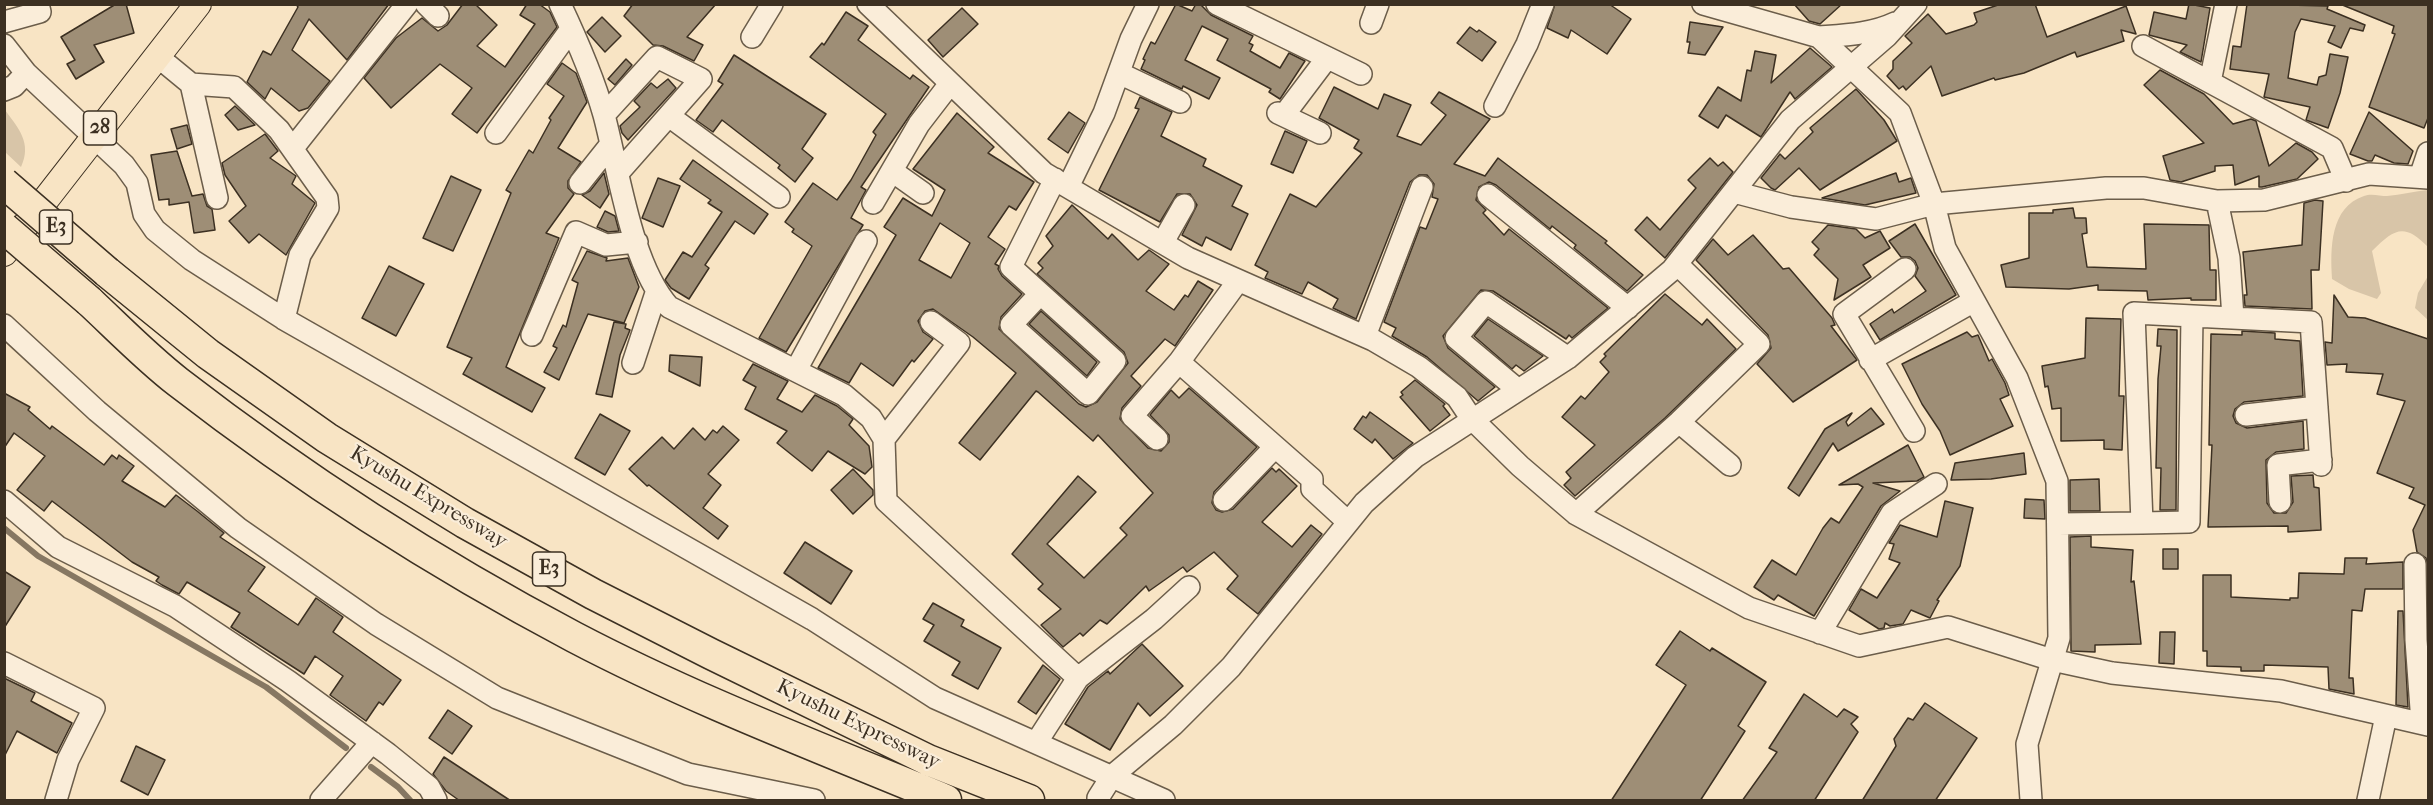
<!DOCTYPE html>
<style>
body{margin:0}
#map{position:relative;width:2433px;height:805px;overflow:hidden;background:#f8e4c4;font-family:"IM FELL French Canon",serif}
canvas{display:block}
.frame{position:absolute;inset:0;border:6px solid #3c3022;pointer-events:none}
</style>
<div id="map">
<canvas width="2433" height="805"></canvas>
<div class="frame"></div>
</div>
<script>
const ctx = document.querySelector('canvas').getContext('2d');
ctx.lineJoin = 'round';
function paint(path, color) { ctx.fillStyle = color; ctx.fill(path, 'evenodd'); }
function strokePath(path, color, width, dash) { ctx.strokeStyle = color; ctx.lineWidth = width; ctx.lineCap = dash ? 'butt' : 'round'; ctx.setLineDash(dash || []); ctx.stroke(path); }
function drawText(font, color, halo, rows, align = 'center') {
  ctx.font = font + ' "IM FELL French Canon",serif'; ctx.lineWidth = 4.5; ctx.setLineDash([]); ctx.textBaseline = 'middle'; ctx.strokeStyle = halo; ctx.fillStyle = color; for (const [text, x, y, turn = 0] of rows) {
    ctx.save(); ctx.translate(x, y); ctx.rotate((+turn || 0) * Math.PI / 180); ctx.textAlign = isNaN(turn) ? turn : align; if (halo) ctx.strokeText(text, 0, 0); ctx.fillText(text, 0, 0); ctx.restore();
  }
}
const green = new Path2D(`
 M5 110C19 129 32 143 21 167L5 152Z
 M2428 190V247C2404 222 2394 229 2372 251L2381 293 2377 299 2349 289 2332 279C2330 249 2330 207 2364 196 2371 193 2380 196 2387 196 2401 195 2415 191 2428 190Z
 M2428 276V320L2415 308 2418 293Z`);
const stream = new Path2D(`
 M4 528 38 556 266 687 346 748
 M371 767 398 787 410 800`);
const building = new Path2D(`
 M116 4H126L134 33 94 45 104 62 76 79 67 64 75 60 61 37Z
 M296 4H389L347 60 309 19 292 50 330 81 308 108 299 111 271 88 265 99 247 82 263 51 271 55 298 7Z
 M463 4H475L497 25 477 46 505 67 535 24 520 15 527 4H539L550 12 557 27 477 133 452 114 472 88 440 64 391 108 364 78 396 38 422 18 438 31 447 25Z
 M633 4H716L687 37 703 45 694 61 663 46 653 45 624 16Z
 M1176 4 1192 11 1196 4H1200L1211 15 1253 36 1249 43 1253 45 1250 51 1280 68 1289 53 1305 61 1280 99 1269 92 1271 89 1217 60 1228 39 1202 26 1185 60 1220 78 1209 99 1183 86 1182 89 1141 69 1145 60 1143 59 1151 42 1155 44Z
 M1555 4H1609L1631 19 1607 54 1571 30 1568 38 1547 28Z
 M1794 4H1842L1820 24 1809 21Z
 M2001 4H2035L2047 37 2126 6 2136 34 2121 30 2124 41 2077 57 2075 52 2024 73 1995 80 1994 78 1942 96 1931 66 1906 90 1903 86 1899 89 1887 76 1893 69V61L1912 43 1905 36 1928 14 1946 34 1974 25 1977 22 1974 13Z
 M2189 4 2210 8 2201 62 2180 52 2187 45 2149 35 2154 12 2186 19Z
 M2247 4 2328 6 2327 9 2365 25 2363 31 2350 28 2341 48 2328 42 2335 26 2301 19 2295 32 2288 78 2317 85 2319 77 2326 75 2330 54 2348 57 2340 93 2328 128 2306 120 2310 107 2264 97 2269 74 2230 69 2233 46 2241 47Z
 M2340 4H2428V118L2424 128 2369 107 2395 34 2392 33 2394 26Z
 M962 8 978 24 943 57 928 40Z
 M846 12 868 26 858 40 910 79 913 75 929 87 861 187 866 190 851 218 863 225 786 352 759 338 812 246 792 232 794 229 785 222 813 183 837 200 851 180 876 135 873 132 886 114 810 57 822 43 824 45Z
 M602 17 621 36 605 52 587 32Z
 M1690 22 1723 27 1705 55 1688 53 1690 42H1687Z
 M1470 27 1477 32 1479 30 1496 42 1482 61 1457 43Z
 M1810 48 1832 67 1795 99 1790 92 1761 137 1726 115 1718 128 1699 116 1718 87 1741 101 1747 70 1751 71 1755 51 1776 55 1771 83Z
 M734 55 826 114 802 149 813 158 795 182 778 168 780 165 722 120 713 132 696 120 723 84 718 81Z
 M626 59 632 65 615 85 608 79Z
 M562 63 576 73 587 102 558 148 581 162 568 181V188L574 194 546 233 559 238 506 367 545 388 532 412 463 374 472 358 447 347 511 193 506 190 529 150 533 153 551 120 549 118 564 96 547 84Z
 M2160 70 2204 94 2233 124 2251 119 2256 121 2269 166 2296 143 2312 152 2318 159 2297 179 2262 187H2259V176L2235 185 2233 165 2215 166V171L2181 182 2170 180 2163 156 2204 143 2144 85Z
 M668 79 676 88 628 140 622 133 620 126 640 107 634 101 651 83 657 88Z
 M1334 87 1378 109 1384 94 1411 105 1397 136 1421 145 1446 115 1431 103 1439 92 1490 119 1454 164 1485 176 1498 158 1607 241 1605 243 1643 275 1627 291 1574 248 1576 245 1552 226 1550 229 1496 185 1489 182 1479 187 1476 200 1486 210 1483 213 1504 235 1509 229 1608 308 1572 338 1569 335 1566 339 1493 291 1481 290 1443 336 1448 348 1495 387 1478 401 1427 357 1392 336 1396 328 1384 322 1420 227 1426 229 1438 199 1432 197 1434 184 1427 175H1419L1410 182 1356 319 1333 308 1338 299 1308 282 1302 294 1265 278 1268 272 1255 265 1290 194 1316 207 1362 153 1354 148 1359 140 1319 118Z
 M1856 89 1884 120 1897 141 1820 190 1799 168 1775 190 1771 188 1761 178 1777 158 1780 154 1785 159 1813 132 1810 128Z
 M1140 97 1172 112 1161 136 1206 159 1203 166 1242 186 1232 206 1248 214 1231 250 1206 237 1202 246 1182 235 1197 205 1190 194H1177L1160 222 1099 190 1139 109 1135 108Z
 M235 106 255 125 238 130 225 115Z
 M1069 112 1085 123 1068 153 1048 139Z
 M2369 112 2413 151 2408 164 2394 163 2375 155 2372 161H2368L2350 154Z
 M957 113 994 147 988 153 1034 182 1016 210 1009 206 988 237 1005 249 995 264 999 266 998 269 1002 276 1022 294 1001 317 999 329 1079 404 1086 407 1097 402 1128 363 1124 352 1037 274 1043 268 1038 263 1053 246 1046 236 1072 205 1108 239 1112 234 1138 260 1149 250 1169 264 1146 291 1174 310 1185 295 1188 297 1198 281 1213 290 1175 346 1165 339 1131 376 1141 386 1122 408 1120 419 1148 448 1161 451 1169 442V435L1150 415 1171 390 1179 398 1189 388 1257 447 1214 492 1212 503 1216 510 1222 512 1233 509 1272 468 1276 472 1279 469 1297 486 1262 522 1292 547 1311 525 1322 534 1258 614 1227 589 1238 576 1214 552 1187 572 1183 567 1149 591 1146 586 1107 624 1100 620 1083 636 1080 633 1063 647 1041 625 1061 609 1038 589 1043 584 1012 554 1078 476 1096 492 1047 544 1084 578 1127 535 1120 528 1153 493 1098 435 1093 441 1038 392 1036 391 980 460 959 443 1016 373 973 337 933 309 925 311 918 321 923 332 933 339 914 362 912 360 893 386 861 363 849 383 818 368 896 235 884 227 903 198 932 216 945 190 913 169ZM940 223 970 243 951 278 919 260Z
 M187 125 192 144 177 149 171 129Z
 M1285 131 1307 141 1293 173 1271 164Z
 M265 134 278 151 270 158 296 176 292 184 315 203 286 255 259 234 249 243 229 221 246 206 225 175 222 163Z
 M177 151 192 196 203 194 207 206 212 209 215 230 194 233 189 202 169 205V199L159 200 151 155Z
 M1710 158 1718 166 1723 162 1733 172 1665 258 1635 230 1647 217 1660 230 1696 188 1688 180Z
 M693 160 768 214 754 234 735 221 705 265 709 268 689 299 671 288 665 280 683 252 692 257 722 212 708 203 711 200 680 179Z
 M604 173 609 194 600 208 582 195 590 191Z
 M1896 173 1899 182 1911 178 1916 193 1865 205 1822 198Z
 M451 176 481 190 453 251 423 238Z
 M658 178 680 186 663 227 642 218Z
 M2315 200 2323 201 2319 270H2311L2312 309 2245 306 2244 295H2247L2243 252 2302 245 2304 203Z
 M2073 208 2075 218H2086L2087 233 2082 234 2087 267 2146 269 2144 224 2209 225 2210 270H2216V300H2191V298L2148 300 2147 291 2098 290V285L2069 289 2006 287 2001 265 2029 258V213H2053V210Z
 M605 211 615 216 619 231 608 232 597 227Z
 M1915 224 1956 295 1880 340 1870 324 1892 309 1894 313 1926 291 1915 276 1918 268 1915 261 1910 257H1901L1889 241Z
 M1828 225 1856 229 1865 238 1880 231 1890 248 1863 265 1871 277 1834 300 1838 279 1814 255 1819 249 1812 242Z
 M1753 235 1783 269 1789 268 1832 318 1835 325 1831 326 1857 360 1793 402 1757 364 1771 348 1768 335 1696 260 1713 239 1728 255Z
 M587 251 607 258 606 261 628 258 639 287 624 323 588 314 559 380 544 372 557 348 553 346 563 325 566 327 578 283 572 280Z
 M389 266 424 284 396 336 362 318Z
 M1665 294 1702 325 1707 319 1736 349 1665 418 1575 496 1564 485 1571 478 1566 472 1595 445 1562 417 1581 396 1585 399 1609 372 1600 362 1606 356 1604 354Z
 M2334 295 2348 317 2365 318 2428 339V572L2426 558 2417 552 2413 530 2425 505 2409 498 2414 488 2377 473 2405 401 2377 394 2383 374 2346 372 2347 364 2327 365 2325 342 2332 343Z
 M1041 311 1097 362 1087 376 1029 324Z
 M2086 318 2121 319 2119 396H2124L2122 450 2104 449V440L2061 441V408L2052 409 2048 386 2045 387 2042 366 2085 358Z
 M1488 319 1543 356 1524 371 1516 365 1512 369 1474 336Z
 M614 322 626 324 625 328 630 330 620 355 612 397 596 394Z
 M2158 329 2177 330 2176 510H2160L2161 468H2156L2158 379 2161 346H2157Z
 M2242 331 2275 333V339L2300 341 2303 396 2244 402 2235 409 2233 416 2236 423 2247 428 2303 421 2304 449 2276 452 2266 460 2267 503 2274 513H2286L2293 502 2291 476 2313 475 2314 487 2319 488 2321 530 2288 532V526L2208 527 2212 445H2209L2211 334 2242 335Z
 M1967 332 1972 337 1978 335 1989 361 1992 359 2005 383 2009 395 2000 399 2013 426 1950 455 1940 431 1922 404 1902 364Z
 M670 355 702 357 700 386 669 371Z
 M753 364 788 381 777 399 802 412 815 395 837 406 853 419 849 425 869 446 872 467 865 474 828 451 812 471 777 443 787 431 745 409 756 387 743 380Z
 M1415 380 1445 404 1443 406 1450 415 1430 431 1400 397 1403 395 1401 392Z
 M4 393 30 407 28 410 50 429 52 426 104 465 112 455 117 459 119 455 134 466 122 481 165 507 176 495 197 511 224 533 220 537 265 567 248 591 298 625 316 598 343 617 333 632 401 680 383 705 379 702 366 721 330 695 343 676 315 656 304 674 231 627 240 613 187 582 179 594 162 585 156 581 159 577 132 562 52 501 44 511 17 490 45 456 14 433 4 448Z
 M1871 408 1884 424 1838 451 1833 443 1799 496 1788 488 1825 429 1852 413 1846 422 1848 426Z
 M1370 412 1413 443 1393 459 1375 439 1372 443 1354 429 1363 416 1366 418Z
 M600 414 630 431 605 475 575 458Z
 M723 426 739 440 708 474 721 485 703 508 728 526 718 539 649 485 647 486 629 469 662 437 674 449 693 428 705 440 713 430 717 433Z
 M1908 445 1924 477 1917 481 1873 483 1900 491 1881 506 1814 616 1778 595 1774 600 1754 587 1772 560 1796 575 1823 528 1831 518 1839 523 1863 487 1858 484 1839 485Z
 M2024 453 2026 474 1991 479 1951 480 1955 463Z
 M853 469 873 490V495L853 514 831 490Z
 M2099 479 2100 511H2070V480Z
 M2025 499 2044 500 2045 519 2024 518Z
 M1945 501 1973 508 1960 566 1937 600 1939 601 1930 618 1911 610 1903 624 1890 626 1885 623 1884 628 1879 629 1849 610 1861 589 1877 598 1900 563 1889 559 1894 544 1889 543 1900 525 1937 537Z
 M2091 536V547L2133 550 2131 582 2134 581 2141 644 2095 645V652L2071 651 2070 537Z
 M805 542 852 571 831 604 784 573Z
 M2163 549H2178V569H2163Z
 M2345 558H2367L2366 564 2403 562V589H2365L2362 611 2352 610 2349 678H2353L2354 694 2329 689 2328 667 2264 665V671H2241V667L2207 666V651H2203V575H2231V597L2290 600V598H2298L2299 573 2344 574Z
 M4 571 30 587 4 628Z
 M933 603 964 620 961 626 1001 648 978 689 952 675 960 662 924 641 934 625 923 619Z
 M2398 611H2403L2408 707 2396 705Z
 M1680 631 1710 651 1712 648 1766 682 1738 726 1745 731 1700 801H1611L1686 685 1656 665Z
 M2160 632H2175L2174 664 2159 663Z
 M1142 644 1183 686 1150 716 1138 703 1110 750 1065 724 1088 687 1108 671 1110 674Z
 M1043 665 1060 679 1036 714 1018 702Z
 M4 678 35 693 31 701 72 723 57 753 17 731 4 757Z
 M1804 694 1837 717 1844 709 1858 717 1851 724 1858 732 1814 801H1742L1777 752 1769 748Z
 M1925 703 1977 738 1935 801H1862L1896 746 1894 739 1908 718 1913 720Z
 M448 710 472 726 452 754 429 738Z
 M136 746 165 760 148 795 121 781Z
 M444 757 511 801H460L446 791 433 774Z`);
const minor = new Path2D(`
 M426 4 438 16
 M560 4C577 40 593 76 604 115 619 171 631 265 669 307L844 395 871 418 884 439
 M868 4 1044 173 1188 258 1373 340 1419 367 1457 397 1471 418 1520 466 1576 514 1749 608 1859 646 1948 627 2052 660 2112 673 2281 691 2428 725
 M1217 4 1361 74
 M1703 4 1819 37 1900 113 1934 204 2106 188H2144L2217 201 2264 200 2369 174 2428 178
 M4 22 40 12 38 4
 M1371 23 1378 4
 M752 37 772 4
 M1819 37C1845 35 1872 34 1895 23
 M4 45 26 73
 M2143 46 2332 148 2346 181
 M157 56 191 84 234 87 279 130 327 198 328 208 300 255 284 319
 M1119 73 1180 102
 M2210 82 2226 4
 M191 84 217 198
 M4 90 14 86 26 73 124 165 137 183 144 214 155 230 192 260 284 319 812 619 935 698 1164 800
 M1495 106 1527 44 1543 4
 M1278 113 1320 133
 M604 115 657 57 701 79 618 173
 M1284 115 1327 58
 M669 116 779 197
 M496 133 571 29
 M293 148 407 4
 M892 171 923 193
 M2420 177 2428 153
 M580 183 611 144
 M1068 187 1104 113 1131 39 1148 4
 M1734 192 1791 207 1876 219 1934 204 1945 248 2017 378 2057 481 2059 638 2027 744 2031 800
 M1488 195 1628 308
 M2217 201 2229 258 2233 318
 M873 203 919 124 949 85
 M1163 242 1184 205
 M1905 269 1844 314 1914 431
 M1040 294 1011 325 1088 394 1115 361 1011 267 1055 179
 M931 322 959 343 884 439 886 501 1078 678
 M4 325 97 411 238 528 376 624 497 698 688 774 814 800
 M532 335 576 232 606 245 637 242
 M1365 336 1422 187
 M1870 360 1974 301
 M1179 362 1238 281
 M633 363 656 293
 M796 370 866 241
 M1517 389 1456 338 1486 302 1568 358
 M2246 415 2317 407
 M1679 422 1730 465
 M1157 439 1132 416 1179 362 1312 479V489L1348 522
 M1224 500 1275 447
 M4 501 58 547 175 606 288 681 388 754 429 787 436 800
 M2280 502 2278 465 2321 460
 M1576 514 1679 422 1759 344 1677 264
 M2142 523 2189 522 2192 316
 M2058 524 2142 523 2134 313 2311 322 2321 465
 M2415 564 2416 640 2422 723
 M1820 633 1892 513 1936 484
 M4 663 94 708 68 760 56 800
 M1036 743 1078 678 1154 619 1189 587
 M1098 798 1112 776 1173 725 1231 667 1364 503 1415 457 1568 358 1672 270 1790 120 1887 36 1916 4
 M321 800 372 742
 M2368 800 2386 716`);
const major = new Path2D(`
 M4 253 198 4`);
const highway = new Path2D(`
 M107 272 208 354 327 438 465 523 593 594 711 654 928 760 1029 800
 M89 301C118 328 147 358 178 382 302 478 436 564 574 637 694 700 821 748 946 800`);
const highwayBridge = new Path2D(`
 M4 183 107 272
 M4 228 89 301`);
const shields = [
 [100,128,33],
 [56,227,33],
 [549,569,33]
];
const shieldNames = [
 ["28",100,128],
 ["E3",56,227],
 ["E3",549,569]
];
const streetNames = [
 ["Kyushu Expressway",428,498,31],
 ["Kyushu Expressway",858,725,26]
];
paint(green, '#d8c5a8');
strokePath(stream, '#867762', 6);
paint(building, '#9e8e76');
strokePath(building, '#3c3022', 1.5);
strokePath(minor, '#6b5d4a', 24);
strokePath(major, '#3c3022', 28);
strokePath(highway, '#3c3022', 33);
strokePath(minor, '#faedd9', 21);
strokePath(major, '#f8e4c4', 26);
strokePath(highway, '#f8e4c4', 30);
strokePath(highwayBridge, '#3c3022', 33, []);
strokePath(highwayBridge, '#f8e4c4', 30);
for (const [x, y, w] of shields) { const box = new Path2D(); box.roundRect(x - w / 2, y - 17, w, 34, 4.5); ctx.fillStyle = '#faedd9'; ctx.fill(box); strokePath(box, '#3c3022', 1.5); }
drawText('bold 20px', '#3c3022', null, shieldNames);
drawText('21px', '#3c3022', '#faedd9', streetNames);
</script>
